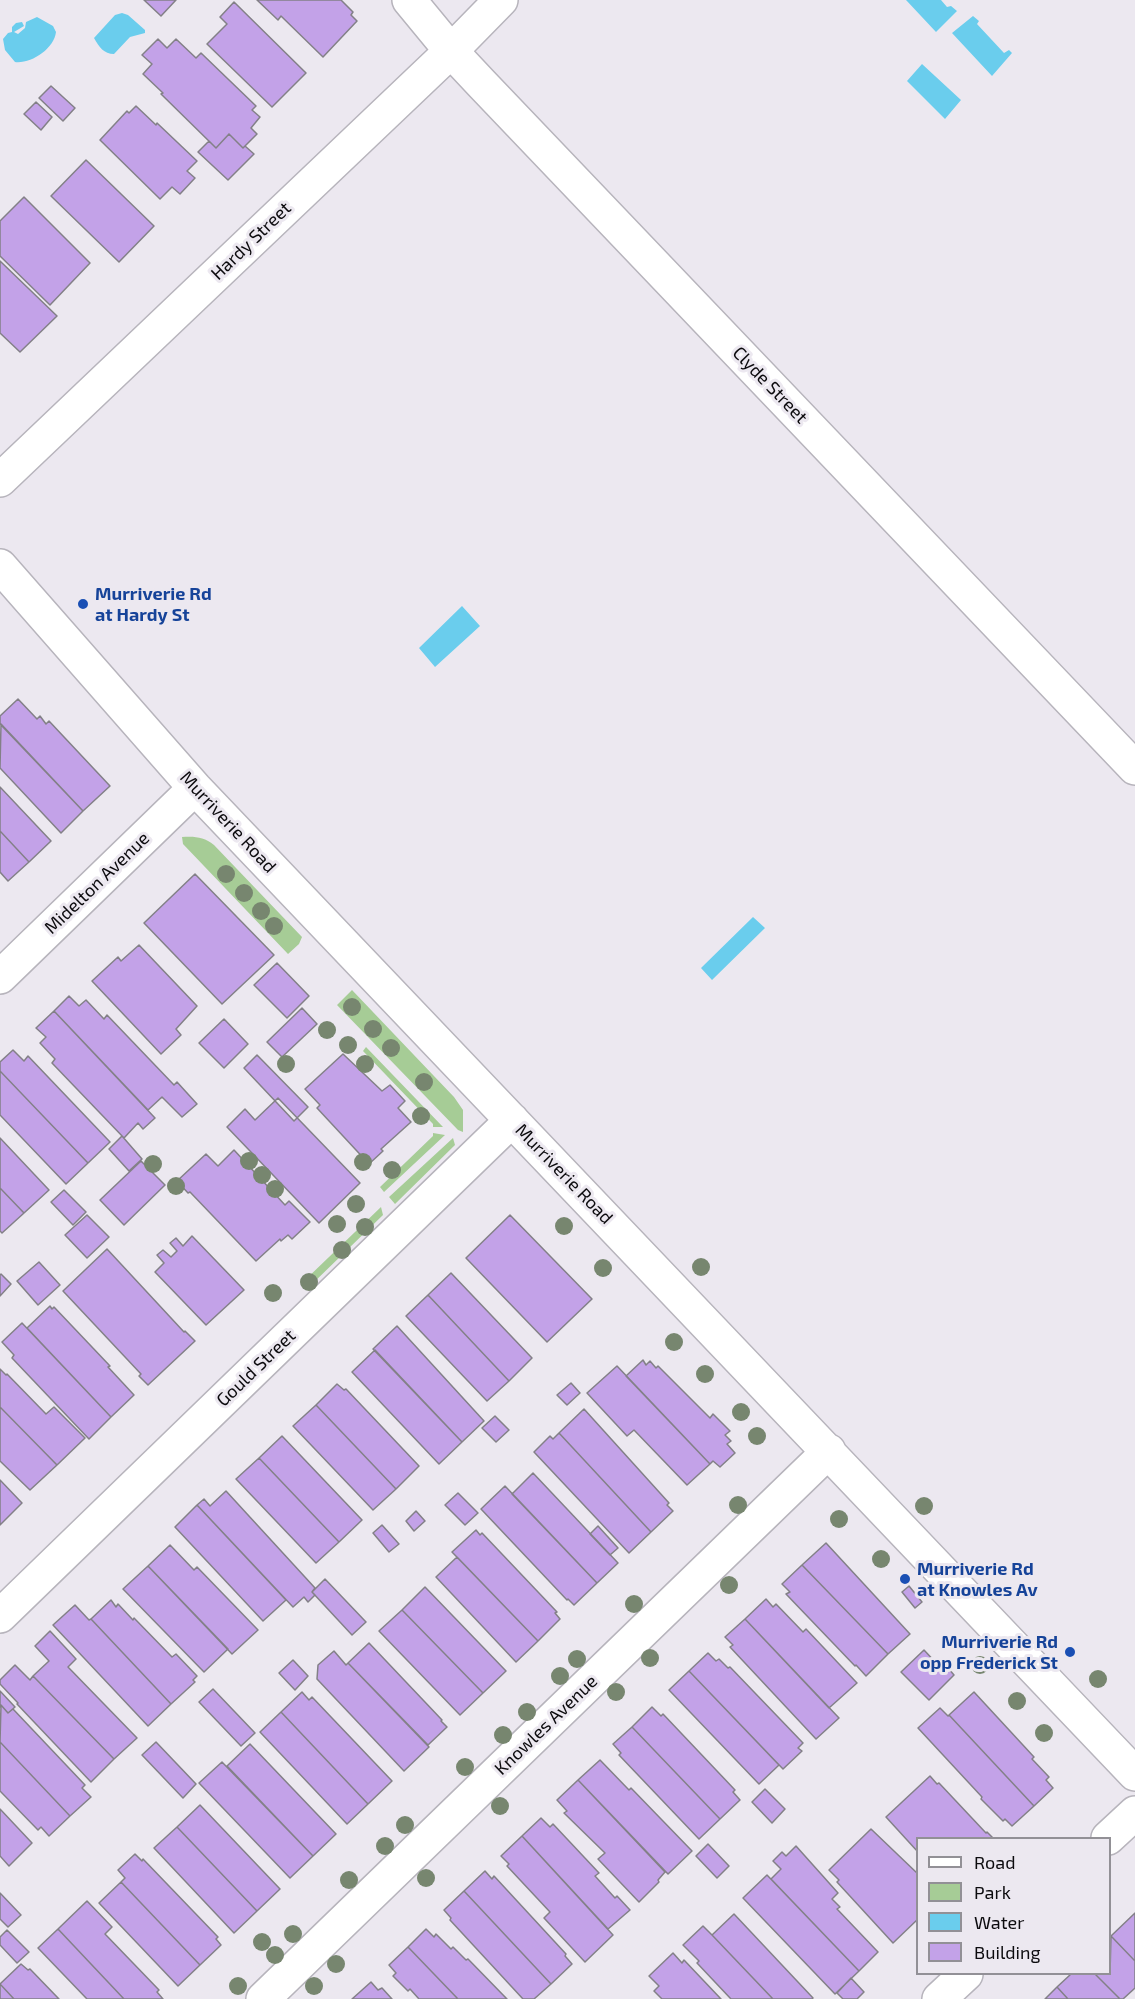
<!DOCTYPE html>
<style>
body{margin:0}
#map{position:relative;width:1135px;height:1999px;overflow:hidden;background:#ece8f0;font-family:"Exo 2",sans-serif}
canvas{display:block}
.legend{position:absolute;left:916px;top:1837px;width:195px;height:138px;box-sizing:border-box;background:#ece8f0;border:2px solid #929096;margin:0;padding:8px 10px;list-style:none;font-size:18px;color:#0c0b0e}
.legend li{display:flex;align-items:center;gap:12px;height:30px}
.legend b{width:30px;border:2px solid #929096}
</style>
<div id="map">
<canvas width="1135" height="1999"></canvas>
<ul class="legend">
<li><b style="height:8px;background:#fff"></b>Road</li>
<li><b style="height:16px;background:#a6cc96"></b>Park</li>
<li><b style="height:16px;background:#6acded"></b>Water</li>
<li><b style="height:16px;background:#c3a2e8"></b>Building</li>
</ul>
</div>
<script>
const ctx = document.querySelector('canvas').getContext('2d');
ctx.lineJoin = 'round';
function paint(path, color) { ctx.fillStyle = color; ctx.fill(path, 'evenodd'); }
function strokePath(path, color, width, dash) { ctx.strokeStyle = color; ctx.lineWidth = width; ctx.lineCap = dash ? 'butt' : 'round'; ctx.setLineDash(dash || []); ctx.stroke(path); }
function drawText(font, color, halo, rows, align = 'center') {
  ctx.font = font + ' "Exo 2",sans-serif'; ctx.lineWidth = 6; ctx.setLineDash([]); ctx.textBaseline = 'middle'; ctx.strokeStyle = halo; ctx.fillStyle = color; for (const [text, x, y, turn = 0] of rows) {
    ctx.save(); ctx.translate(x, y); ctx.rotate((+turn || 0) * Math.PI / 180); ctx.textAlign = isNaN(turn) ? turn : align; if (halo) ctx.strokeText(text, 0, 0); ctx.fillText(text, 0, 0); ctx.restore();
  }
}
const green = new Path2D(`
 M182 837C195 836 204 837 214 845L302 937 299 944 288 954 183 844Z
 M352 990 454 1097 463 1110V1132L458 1130 337 1005Z
 M366 1047 443 1127H433V1124L363 1051Z
 M433 1133 445 1135 384 1192 380 1187 433 1136Z
 M453 1138 455 1145 395 1204 389 1197Z
 M381 1207 383 1215 308 1288 303 1282Z`);
const water = new Path2D(`
 M906 0H941L947 7 951 6 957 11 936 32Z
 M122 13 128 15 145 30V33L130 37 114 54C104 54 99 47 94 38L115 15Z
 M973 16 979 21 977 24 1004 53 1009 50 1012 53 992 76 952 33Z
 M37 17 53 26 56 32C54 49 31 64 15 62L5 50 3 39 8 33 12 32V27L16 23 22 22 24 26 14 32 18 34 25 28 26 22Z
 M922 64 961 100 945 119 907 81Z
 M462 606 480 626 435 667 419 648Z
 M753 917 765 928 712 980 701 968Z`);
const building = new Path2D(`
 M144 0H176L161 16Z
 M257 0H341L353 12 351 15 357 21 323 57 281 16 278 20Z
 M234 2 306 73 272 107 207 44 227 24 220 17Z
 M158 39 167 48 176 39 196 58 201 53 256 106 252 110 260 117 251 128 257 134 243 148 229 134 216 148 161 94 163 93 143 74 152 64 142 55Z
 M51 86 75 108 63 121 39 98Z
 M36 102 52 117 41 130 24 114Z
 M136 106 156 125 157 123 197 161 187 171 195 178 180 194 172 187 160 199 100 140 127 111 129 113Z
 M229 134 243 148 245 146 254 154 228 180 198 152 209 141 216 148Z
 M86 160 154 226 119 262 51 196Z
 M24 197 90 263 50 305 0 256V221Z
 M0 261 57 316 20 352 0 333Z
 M18 699 37 719 40 716 46 724 49 721 110 786 83 811 0 724V716Z
 M1 724 83 811 61 833 0 768Z
 M0 787 51 841 29 862 0 831Z
 M0 831 29 862 8 881 0 872Z
 M195 874 274 955 222 1004 144 923Z
 M139 945 197 1006 176 1029 181 1035 161 1054 92 981 118 957 121 961Z
 M277 963 309 996 287 1018 254 985Z
 M69 996 79 1006 86 1000 104 1019 107 1015 174 1085 177 1082 197 1104 182 1117 162 1097 148 1110 54 1011Z
 M302 1008 317 1024 282 1057 267 1042Z
 M54 1011 155 1118 143 1129 138 1123 124 1138 52 1063 55 1059 40 1043 46 1037 36 1028Z
 M224 1019 248 1044 224 1068 199 1043Z
 M13 1050 24 1061 28 1056 110 1142 88 1163 0 1071V1062Z
 M343 1054 382 1091 390 1085 405 1101 398 1108 411 1122 381 1149 383 1151 369 1164 317 1108 320 1105 305 1089Z
 M257 1055 308 1107 294 1121 244 1068Z
 M0 1071 88 1163 66 1184 0 1115Z
 M278 1098 360 1183 319 1223 227 1127 245 1109 255 1120Z
 M122 1136 142 1159 129 1171 109 1149Z
 M0 1138 49 1190 24 1213 0 1188Z
 M234 1150 285 1205 289 1201 310 1222 292 1239 288 1235 281 1241 280 1239 256 1261 190 1192 188 1193 177 1181 206 1154 218 1166Z
 M141 1161 165 1185 124 1225 100 1200Z
 M0 1188 24 1213 2 1233 0 1231Z
 M64 1190 86 1212 73 1225 51 1202Z
 M87 1215 109 1237 87 1258 65 1235Z
 M510 1215 592 1299 547 1342 466 1258Z
 M192 1236 244 1290 206 1325 155 1272 164 1263 157 1255 163 1250 171 1257 177 1251 170 1243 176 1238 183 1246Z
 M107 1249 184 1332 185 1331 195 1341 148 1385 139 1376 141 1374 63 1291Z
 M39 1262 60 1285 38 1305 17 1281Z
 M451 1273 532 1358 509 1381 428 1295Z
 M1 1274 11 1284 0 1296V1275Z
 M428 1295 509 1381 487 1401 406 1316Z
 M50 1306 52 1309 54 1307 110 1366 108 1367 134 1395 111 1417 27 1328Z
 M22 1323 111 1417 89 1439 12 1358 14 1355 2 1342Z
 M397 1326 484 1421 462 1442 373 1349Z
 M375 1350 462 1442 439 1464 352 1372Z
 M643 1360 646 1365 650 1361 656 1368 658 1366 710 1418 713 1414 730 1431 725 1435 731 1441 727 1444 735 1453 720 1467 713 1461 710 1464 626 1376Z
 M617 1366 710 1464 687 1485 634 1430 627 1436 587 1393Z
 M0 1369 6 1375 7 1374 46 1414 54 1407 85 1438 57 1465 0 1407Z
 M571 1383 580 1393 567 1405 557 1395Z
 M337 1384 344 1390 346 1389 419 1466 396 1489 316 1405Z
 M316 1405 396 1489 373 1510 293 1426Z
 M0 1407 57 1465 30 1490 0 1461Z
 M584 1409 669 1503 667 1505 673 1511 651 1532 559 1433Z
 M495 1416 509 1430 496 1442 482 1428Z
 M559 1433 651 1532 629 1553 534 1452 550 1436 553 1439Z
 M282 1436 362 1520 339 1542 259 1458Z
 M259 1458 339 1542 316 1563 236 1479Z
 M533 1473 618 1563 597 1583 512 1494Z
 M0 1480 22 1503 0 1525Z
 M505 1486 597 1583 574 1605 568 1599 567 1600 481 1509Z
 M226 1491 315 1588 312 1592 315 1595 308 1602 304 1597 293 1607 197 1505 204 1499 210 1506Z
 M458 1493 478 1513 465 1525 445 1505Z
 M197 1505 286 1600 263 1621 175 1527Z
 M416 1511 425 1521 414 1531 406 1521Z
 M382 1525 399 1544 389 1552 373 1533Z
 M598 1526 618 1548 610 1555 590 1534Z
 M476 1530 480 1535 482 1533 557 1612 555 1613 560 1619 538 1641 452 1552Z
 M826 1543 910 1634 888 1654 802 1565Z
 M170 1545 194 1570 197 1567 258 1630 232 1654 148 1566Z
 M457 1557 538 1641 516 1662 436 1577Z
 M802 1565 888 1654 866 1676 856 1665 855 1666 786 1594 790 1592 782 1584Z
 M148 1566 228 1649 204 1672 123 1589Z
 M325 1579 366 1622 352 1635 312 1592Z
 M909 1586 922 1602 915 1608 902 1592Z
 M425 1587 506 1671 483 1693 402 1610Z
 M766 1599 773 1607 776 1604 803 1632 806 1629 857 1683 829 1708 745 1619Z
 M111 1600 116 1607 118 1604 133 1620 134 1618 172 1657 176 1654 197 1676 193 1680 195 1682 171 1704 91 1619Z
 M75 1605 89 1620 91 1619 171 1704 148 1726 53 1625Z
 M402 1610 483 1693 460 1715 379 1631Z
 M745 1619 839 1718 816 1739 730 1647 733 1645 725 1637Z
 M50 1631 76 1659 68 1667 137 1738 114 1759 33 1676 49 1661 35 1646Z
 M369 1643 442 1720 441 1721 447 1727 428 1745 348 1663Z
 M924 1650 938 1665 942 1661 954 1675 929 1700 901 1672Z
 M334 1651 346 1665 348 1663 429 1747 404 1771 317 1679 318 1665Z
 M708 1653 716 1661 719 1659 728 1668 730 1667 803 1743 798 1748 802 1751 783 1769 689 1671Z
 M293 1660 308 1676 295 1690 279 1673Z
 M15 1665 30 1680 33 1676 114 1759 91 1782 17 1704 18 1703 0 1684V1680Z
 M689 1671 779 1765 759 1784 669 1690Z
 M213 1689 255 1733 241 1746 199 1702Z
 M0 1691 15 1707 8 1713 1 1705 0 1707Z
 M302 1692 309 1700 312 1697 392 1781 368 1804 281 1712Z
 M974 1692 1034 1757 1032 1759 1049 1777 1046 1780 1053 1788 1034 1806 949 1715Z
 M1 1705 8 1713 13 1709 85 1785 82 1788 91 1797 70 1816 0 1742Z
 M652 1707 661 1716 663 1714 735 1790 733 1792 740 1800 720 1819 632 1727Z
 M940 1708 948 1716 949 1715 1034 1806 1012 1826 1005 1819 1003 1821 981 1799 982 1797 918 1728Z
 M281 1712 368 1804 347 1824 260 1732Z
 M632 1727 720 1819 699 1839 619 1755 621 1753 613 1744Z
 M0 1742 70 1816 49 1836 41 1827 38 1830 0 1791Z
 M156 1742 196 1784 183 1798 142 1755Z
 M250 1744 336 1834 313 1856 227 1766Z
 M600 1760 629 1790 631 1788 692 1851 668 1874 578 1780Z
 M222 1762 313 1856 290 1878 199 1783Z
 M930 1776 937 1784 939 1783 986 1833 987 1832 993 1838H918V1852L886 1817Z
 M578 1780 665 1872 658 1880 659 1882 639 1902 598 1859 605 1853 564 1813 567 1811 557 1800Z
 M765 1789 785 1809 772 1823 752 1802Z
 M200 1805 280 1889 257 1911 177 1827Z
 M0 1809 32 1843 9 1866 0 1856Z
 M541 1818 550 1827 553 1824 599 1873 595 1876 615 1898 617 1896 630 1910 608 1929 522 1836Z
 M177 1827 257 1911 234 1933 154 1848Z
 M871 1829 918 1874V1919L893 1943 837 1882 839 1880 829 1870Z
 M522 1836 613 1935 585 1962 544 1918 550 1912 507 1866 509 1864 501 1856Z
 M708 1844 729 1866 717 1878 696 1856Z
 M796 1846 838 1893 832 1899 840 1907 837 1909 878 1952 859 1971 771 1879 781 1869 773 1861 782 1852 786 1856Z
 M135 1854 142 1861 143 1859 218 1937 216 1939 221 1945 200 1965 121 1882 125 1878 118 1870Z
 M485 1871 492 1879 494 1876 566 1954 565 1956 572 1964 551 1984 464 1891Z
 M767 1875 859 1971 835 1994 743 1898Z
 M121 1882 200 1965 178 1986 99 1903Z
 M464 1891 551 1984 534 1999H523L450 1920 451 1918 444 1910Z
 M0 1893 21 1915 8 1927 0 1919Z
 M87 1901 112 1927 105 1934 159 1990 157 1992 163 1999H124L58 1929Z
 M1135 1913V1961L1111 1936Z
 M734 1914 813 1998 812 1999H773L712 1935Z
 M703 1926 712 1935 773 1999H731L697 1963 699 1961 683 1945Z
 M58 1929 124 1999H87L38 1948Z
 M426 1929 434 1937 436 1934 451 1949 453 1947 466 1960 468 1959 507 1999H458L408 1947Z
 M7 1930 29 1952 17 1963 0 1945V1937Z
 M1111 1936 1135 1961V1988L1123 1999H1120L1095 1974H1110Z
 M408 1947 458 1999H419L410 1989 408 1991 393 1976 396 1973 389 1965Z
 M673 1953 682 1963 684 1960 721 1999H662L654 1991 659 1986 649 1976Z
 M21 1964 28 1970 30 1969 59 1999H14L0 1984Z
 M1071 1974H1095L1120 1999H1068L1057 1987Z
 M851 1978 864 1992 857 1999H843L837 1993Z
 M371 1982 378 1990 382 1988 392 1999H352Z
 M0 1984 14 1999H0Z
 M1057 1987 1068 1999H1045Z`);
const minor = new Path2D(`
 M409 0 451 51 481 83 1135 768
 M0 480 451 51 501 0
 M0 566 195 788 1135 1774
 M0 977 195 788
 M0 1616 512 1120
 M1108 1838 1135 1813
 M263 1999 829 1451
 M939 1999 966 1974`);
const trees = [
 [226,874],
 [244,893],
 [261,911],
 [274,926],
 [352,1007],
 [373,1029],
 [327,1030],
 [348,1045],
 [391,1048],
 [286,1064],
 [365,1064],
 [424,1082],
 [421,1116],
 [249,1161],
 [363,1162],
 [153,1164],
 [392,1170],
 [262,1175],
 [176,1186],
 [275,1189],
 [356,1204],
 [337,1224],
 [564,1226],
 [365,1227],
 [342,1250],
 [701,1267],
 [603,1268],
 [309,1282],
 [273,1293],
 [674,1342],
 [705,1374],
 [741,1412],
 [757,1436],
 [738,1505],
 [924,1506],
 [839,1519],
 [881,1559],
 [729,1585],
 [634,1604],
 [650,1658],
 [577,1659],
 [980,1665],
 [560,1676],
 [1098,1679],
 [616,1692],
 [1017,1701],
 [527,1712],
 [1044,1733],
 [503,1735],
 [465,1767],
 [500,1806],
 [405,1825],
 [385,1846],
 [426,1878],
 [349,1880],
 [293,1934],
 [262,1942],
 [275,1955],
 [336,1964],
 [238,1986],
 [314,1986]
];
const markers = [
 [83,604,6,"#1a4fb4"],
 [905,1579,6,"#1a4fb4"],
 [1070,1652,6,"#1a4fb4"]
];
const streetNames = [
 ["Hardy Street",251,241,-44],
 ["Clyde Street",770,385,46],
 ["Murriverie Road",228,822,47],
 ["Midelton Avenue",97,883,-44],
 ["Murriverie Road",564,1174,46],
 ["Gould Street",256,1368,-44],
 ["Knowles Avenue",546,1725,-44]
];
const transitNames = [
 ["Murriverie Rd",95,594],
 ["at Hardy St",95,615],
 ["Murriverie Rd",917,1569],
 ["at Knowles Av",917,1590],
 ["Murriverie Rd",1058,1642,"right"],
 ["opp Frederick St",1058,1663,"right"]
];
paint(green, '#a6cc96');
paint(water, '#6acded');
paint(building, '#c3a2e8');
strokePath(building, '#838087', 1.5);
strokePath(minor, '#b7b4bc', 36);
strokePath(minor, '#fff', 33);
ctx.fillStyle = '#77866f';
for (const [x, y] of trees) { ctx.beginPath(); ctx.arc(x, y, 9, 0, 2 * Math.PI); ctx.fill(); }
for (const [x, y, r, color] of markers) { const dot = new Path2D(); dot.arc(x, y, r, 0, 2 * Math.PI); ctx.fillStyle = color; ctx.fill(dot); strokePath(dot, '#ece8f0', 2); }
drawText('18px', '#0c0b0e', '#ece8f0', streetNames);
drawText('bold 18px', '#164399', '#ece8f0', transitNames, 'left');
</script>
